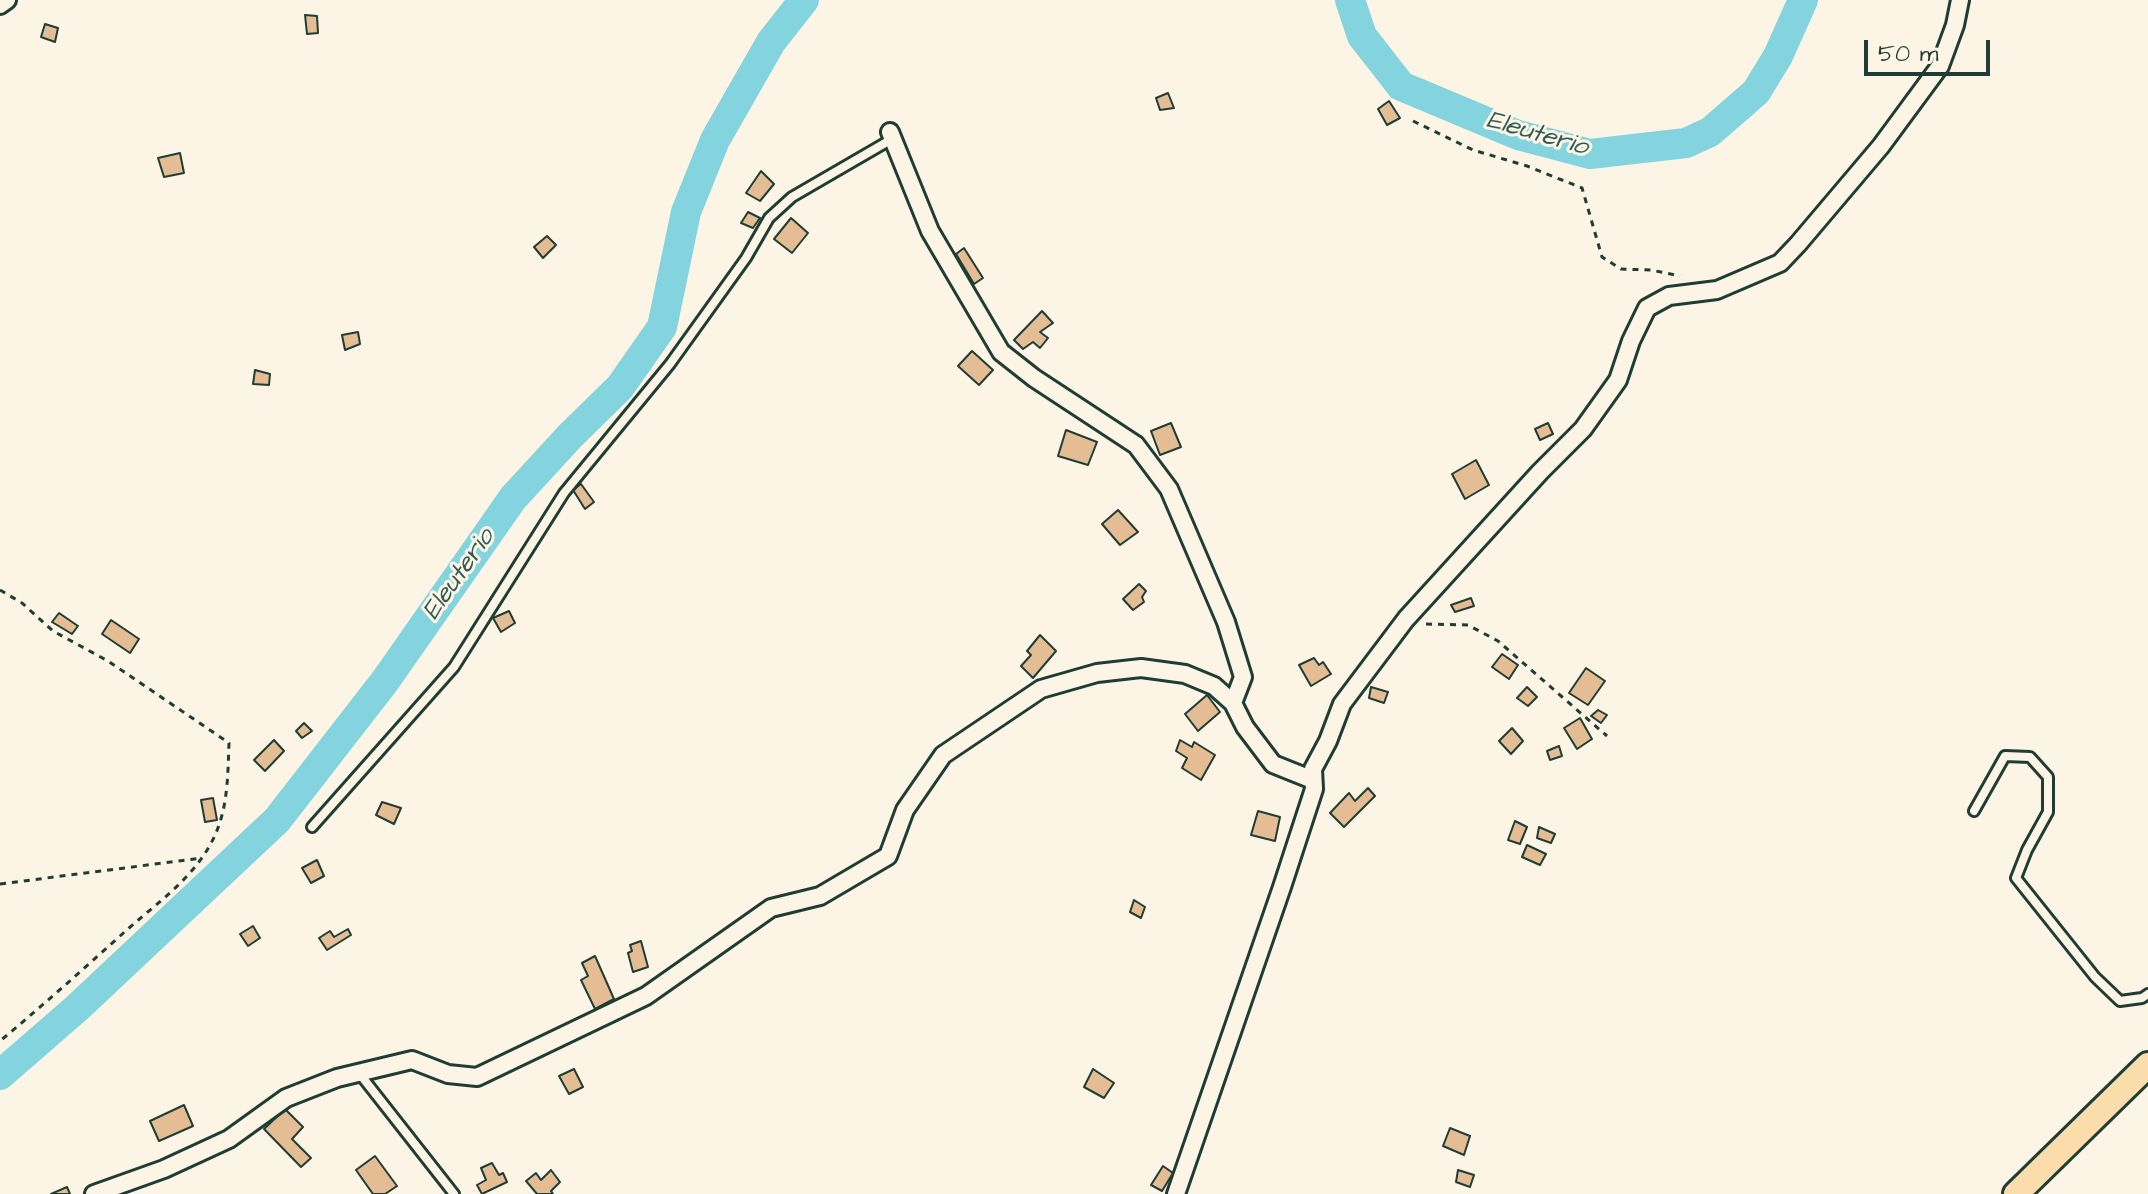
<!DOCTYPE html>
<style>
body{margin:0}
#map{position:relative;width:2148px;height:1194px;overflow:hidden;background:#fcf5e5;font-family:"Architects Daughter",sans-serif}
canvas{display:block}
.scale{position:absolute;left:1864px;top:40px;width:126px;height:36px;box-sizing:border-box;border:4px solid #1f3d34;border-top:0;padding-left:10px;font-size:24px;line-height:28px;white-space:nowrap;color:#1f3d34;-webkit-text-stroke:6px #fcf5e5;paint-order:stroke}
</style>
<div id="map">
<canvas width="2148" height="1194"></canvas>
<div class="scale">50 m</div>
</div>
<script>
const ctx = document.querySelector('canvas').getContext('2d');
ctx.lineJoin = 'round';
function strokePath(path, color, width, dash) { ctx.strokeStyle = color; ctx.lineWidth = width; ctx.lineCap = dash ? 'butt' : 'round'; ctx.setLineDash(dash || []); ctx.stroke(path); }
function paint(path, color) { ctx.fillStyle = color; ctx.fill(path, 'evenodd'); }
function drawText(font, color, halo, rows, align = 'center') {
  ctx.font = font + ' "Architects Daughter",sans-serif'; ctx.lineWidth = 6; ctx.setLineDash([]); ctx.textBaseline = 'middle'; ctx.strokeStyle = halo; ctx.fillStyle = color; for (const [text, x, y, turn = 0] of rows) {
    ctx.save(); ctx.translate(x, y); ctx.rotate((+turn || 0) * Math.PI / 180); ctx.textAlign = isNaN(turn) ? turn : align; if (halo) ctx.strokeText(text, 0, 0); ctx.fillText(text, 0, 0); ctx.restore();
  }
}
const river = new Path2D(`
 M1350 0 1362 36 1401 86 1518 135 1590 154 1686 143 1710 132 1756 92 1778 56 1803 0
 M0 1075 77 1008 277 820 385 681 513 498 570 436 620 387 662 327 686 212 715 140 771 42 804 0`);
const building = new Path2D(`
 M305 15 317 16 318 33 307 34Z
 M45 24 58 28 55 42 41 37Z
 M1168 93 1174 108 1160 110 1156 98Z
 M1389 101 1400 118 1387 125 1378 109Z
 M180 153 184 173 164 177 158 158Z
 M761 171 774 184 760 201 746 193Z
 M748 212 760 218 753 228 741 223Z
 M791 218 808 233 792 253 774 239Z
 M547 236 556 245 543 258 534 247Z
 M964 248 983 278 974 284 956 254Z
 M1042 311 1053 323 1040 332 1048 338 1040 348 1033 342 1023 349 1014 340Z
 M358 332 360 344 345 350 342 335Z
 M972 351 993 370 979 385 958 366Z
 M255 370 270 374 269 385 253 384Z
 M1171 423 1181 447 1160 455 1151 431Z
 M1548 423 1553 434 1540 440 1535 429Z
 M1066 430 1097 442 1088 465 1058 456Z
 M1476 460 1489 485 1465 499 1452 474Z
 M581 484 594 502 585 509 573 490Z
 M1118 510 1138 532 1120 545 1102 524Z
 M1139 584 1146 591 1142 597 1144 602 1133 610 1123 599Z
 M1471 598 1474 606 1455 612 1451 605Z
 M509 611 515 623 501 632 493 618Z
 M59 613 78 626 72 634 52 622Z
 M111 620 139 639 130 653 102 634Z
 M1040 635 1056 651 1033 678 1021 666 1031 655 1027 651Z
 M1502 654 1518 665 1509 679 1492 667Z
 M1314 658 1319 665 1323 662 1331 674 1311 686 1299 665Z
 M1586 668 1605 681 1588 705 1569 693Z
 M1371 687 1388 692 1384 703 1369 698Z
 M1527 687 1537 697 1528 706 1517 698Z
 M1207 695 1220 712 1198 731 1185 714Z
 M1598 710 1607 715 1601 723 1591 716Z
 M1580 718 1592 739 1577 749 1564 728Z
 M304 723 312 731 302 738 296 731Z
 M1512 728 1523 741 1511 754 1499 741Z
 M274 740 284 751 265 771 254 760Z
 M1180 740 1192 747 1194 742 1215 755 1201 780 1182 768 1187 758 1176 751Z
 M1559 746 1562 756 1550 760 1547 751Z
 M1368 788 1375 796 1344 827 1330 813 1349 793 1355 801Z
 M213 798 217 820 205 822 201 800Z
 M382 802 401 808 394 824 376 815Z
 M1258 811 1280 817 1275 841 1251 835Z
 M1515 821 1527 827 1520 844 1508 840Z
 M1539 827 1555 834 1551 843 1537 838Z
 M1527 845 1546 854 1540 865 1522 857Z
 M317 860 324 876 311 883 302 868Z
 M1134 900 1145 907 1141 918 1130 912Z
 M253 926 260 938 248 946 240 934Z
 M348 929 351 935 327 950 319 938 330 931 334 937Z
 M641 941 648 967 633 972 628 953 632 951 630 945Z
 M595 956 614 999 595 1009 581 980 588 976 582 963Z
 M574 1069 583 1087 569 1094 559 1076Z
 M1093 1069 1114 1083 1104 1098 1084 1087Z
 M184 1105 193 1126 159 1141 150 1121Z
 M285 1109 303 1127 292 1139 311 1158 301 1167 264 1129Z
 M1450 1128 1470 1136 1464 1155 1443 1146Z
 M375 1156 397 1186 385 1194H373L356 1170Z
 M492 1163 499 1175 503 1173 507 1182 482 1194 477 1185 486 1180 481 1168Z
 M1163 1166 1173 1173 1162 1191 1151 1185Z
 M551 1170 560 1182 551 1191 553 1194H537L526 1181 536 1173 541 1180Z
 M1458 1170 1474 1175 1470 1187 1456 1182Z
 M67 1187 70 1194H51Z`);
const path = new Path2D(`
 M1413 121 1473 150 1527 166 1582 188 1602 257 1621 269 1651 270 1680 276
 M0 590 22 603 53 631 108 661 229 743C228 769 228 797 220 822 204 873 157 902 120 936 80 972 41 1007 0 1041
 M1426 624 1468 625 1498 641 1607 736
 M0 884 202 858`);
const service = new Path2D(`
 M1974 811 2005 756 2030 757 2048 777V812L2027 850 2016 878 2095 977 2120 1001 2142 998 2148 994
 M312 827 454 667 564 493 670 364 746 258 769 218 792 197 892 139
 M359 1073 454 1194`);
const minor = new Path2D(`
 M0 5 7 0
 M890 132 930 231 1001 352 1034 378 1136 445 1169 489 1226 622 1243 677 1233 703
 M94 1194 164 1169 229 1139 286 1098 337 1078 412 1060 448 1074 477 1077 646 996 771 908 820 896 888 856 905 810 943 755 1041 689 1097 673 1141 668 1185 674 1214 686 1233 703 1245 727 1273 764 1313 780
 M1176 1194 1282 887 1314 789 1313 769 1328 741 1342 704 1406 619 1540 472 1583 429 1618 380 1631 341 1647 308 1669 296 1717 290 1780 263 1798 244 1881 146 1940 66 1955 25 1960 0`);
const primary = new Path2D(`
 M2016 1194 2148 1065`);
const waterNames = [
 ["Eleuterio",1537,135,16],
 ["Eleuterio",460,575,-55]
];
strokePath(river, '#83d4de', 30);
paint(building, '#e5bd95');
strokePath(building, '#1f3d34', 2);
strokePath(service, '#1f3d34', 14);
strokePath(minor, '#1f3d34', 22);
strokePath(primary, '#1f3d34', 30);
strokePath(path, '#1f3d34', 3, [6, 6]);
strokePath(service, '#fcf5e5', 8);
strokePath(minor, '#fcf5e5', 16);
strokePath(primary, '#faddab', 24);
drawText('italic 26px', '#335b56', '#fcf5e5', waterNames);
</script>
